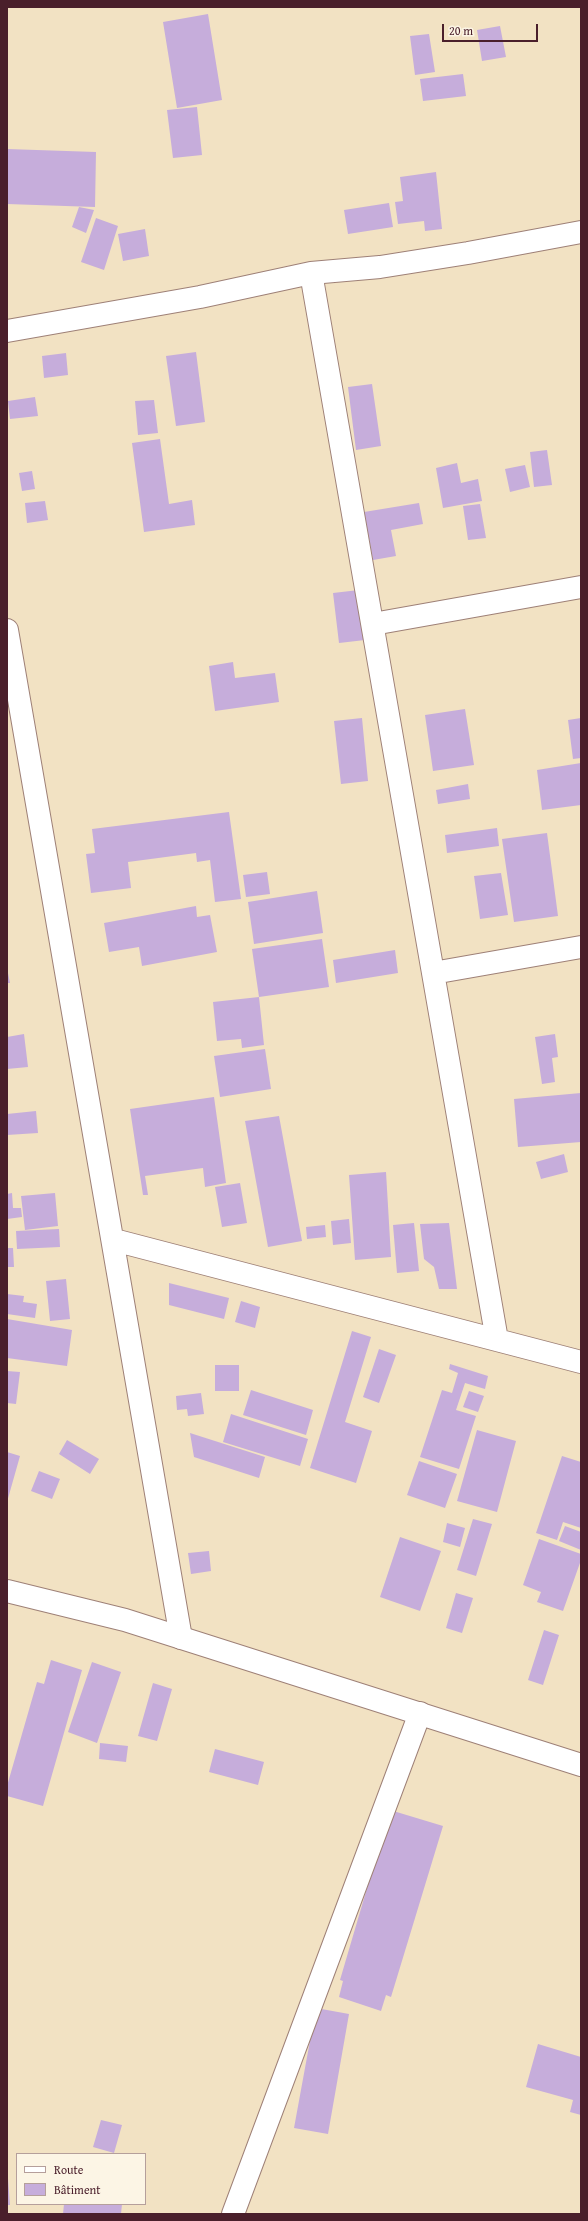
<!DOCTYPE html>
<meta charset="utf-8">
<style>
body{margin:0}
#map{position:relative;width:588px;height:2221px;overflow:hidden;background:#f2e2c3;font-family:"Gentium Book Plus",serif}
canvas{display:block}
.frame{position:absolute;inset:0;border:8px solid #4a1f2b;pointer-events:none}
.legend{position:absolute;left:16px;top:2153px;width:130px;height:52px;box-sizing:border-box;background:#fcf5e5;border:1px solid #b59f9b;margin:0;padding:5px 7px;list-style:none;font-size:12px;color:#4a1f2b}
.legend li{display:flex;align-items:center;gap:8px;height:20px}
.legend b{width:20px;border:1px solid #b59f9b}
.scale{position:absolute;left:442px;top:24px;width:96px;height:18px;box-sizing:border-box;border:2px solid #4a1f2b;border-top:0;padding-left:5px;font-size:12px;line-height:14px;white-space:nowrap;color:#4a1f2b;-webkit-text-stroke:3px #fcf5e5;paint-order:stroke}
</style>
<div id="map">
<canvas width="588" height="2221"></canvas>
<div class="frame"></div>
<ul class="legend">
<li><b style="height:5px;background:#fff"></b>Route</li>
<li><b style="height:11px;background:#c6addb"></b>Bâtiment</li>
</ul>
<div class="scale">20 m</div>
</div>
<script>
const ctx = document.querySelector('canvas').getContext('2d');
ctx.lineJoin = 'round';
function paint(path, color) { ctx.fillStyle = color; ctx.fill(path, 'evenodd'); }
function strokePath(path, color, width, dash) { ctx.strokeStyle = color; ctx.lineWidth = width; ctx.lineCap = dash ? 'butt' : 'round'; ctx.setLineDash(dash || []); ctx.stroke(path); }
const building = new Path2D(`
 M208 14 222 100 177 108 163 22Z
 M500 26 506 57 482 61 477 30Z
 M429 34 435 72 415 75 410 36Z
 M463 74 466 96 423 101 420 79Z
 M197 107 202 155 173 158 167 110Z
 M7 149 96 152 95 207 7 204Z
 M436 172 442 229 425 231 424 221 398 224 395 202 403 201 400 177Z
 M389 203 393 227 348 234 344 210Z
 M79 207 94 210 86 233 72 227Z
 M96 218 118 226 104 270 81 262Z
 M145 229 149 256 123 261 118 234Z
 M196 352 205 422 176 426 166 356Z
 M66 353 68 375 44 378 42 356Z
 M372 384 381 446 356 450 348 387Z
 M35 397 38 416 10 419 8 401Z
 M154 400 158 433 138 435 135 401Z
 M160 439 169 504 192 500 195 525 144 532 132 443Z
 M547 450 552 485 534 487 530 452Z
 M457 463 461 483 478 479 482 501 443 508 436 468Z
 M525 465 530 487 510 492 505 469Z
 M32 471 35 489 22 491 19 473Z
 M45 501 48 520 27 523 25 503Z
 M419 503 423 524 391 530 396 556 373 560 364 512Z
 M480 504 486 538 468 540 463 506Z
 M359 590 365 640 339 643 333 593Z
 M233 662 235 678 275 673 279 702 215 711 209 666Z
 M465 709 474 765 433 771 425 715Z
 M362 718 368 781 341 784 334 721Z
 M581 718V758L573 759 568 720Z
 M581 763V805L542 810 537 770Z
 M468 784 470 799 438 804 436 790Z
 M229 812 241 899 215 902 210 860 197 862 196 853 128 862 131 888 91 893 86 854 95 853 92 829Z
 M497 828 499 846 447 853 445 835Z
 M547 833 558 916 514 922 502 839Z
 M267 872 270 894 246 897 243 875Z
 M501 873 508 915 480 919 474 876Z
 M317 891 323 933 254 944 248 902Z
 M196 906 197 917 210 915 217 952 142 966 139 947 109 952 104 923Z
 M322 939 329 987 259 997 264 1045 242 1048 241 1039 217 1041 213 1002 259 997 252 949Z
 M395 950 398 973 336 983 333 960Z
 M7 968 10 983H7Z
 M24 1034 28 1067 7 1069V1037Z
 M555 1034 558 1057 552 1058 555 1082 542 1084 535 1037Z
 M265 1049 271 1089 220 1097 214 1056Z
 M581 1093V1142L518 1147 514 1099Z
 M214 1097 226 1183 205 1187 203 1168 145 1176 148 1195H143L130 1109Z
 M36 1111 38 1133 7 1135V1114Z
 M279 1116 302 1241 268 1247 245 1121Z
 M564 1154 568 1172 541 1179 536 1162Z
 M386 1172 391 1257 355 1260 349 1175Z
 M240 1183 247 1223 222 1227 215 1187Z
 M12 1193 13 1208H21L22 1217 7 1219V1194Z
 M55 1193 58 1226 25 1230 21 1196Z
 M349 1219 351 1243 333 1245 331 1221Z
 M414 1223 419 1271 397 1273 393 1225Z
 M449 1223 457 1289H439L434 1267 424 1259 420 1224Z
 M325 1225 326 1237 307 1239 306 1227Z
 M59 1229 60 1247 17 1249 16 1231Z
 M7 1248H13L14 1267H7Z
 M66 1279 70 1319 50 1321 46 1281Z
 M169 1283 229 1298 224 1319 169 1305Z
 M7 1294 24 1296 23 1302 37 1304 35 1318 7 1314Z
 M241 1301 260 1307 255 1328 235 1322Z
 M7 1319 72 1330 67 1366 7 1358Z
 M352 1331 371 1337 345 1422 372 1431 356 1483 310 1468Z
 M379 1349 396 1355 379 1403 363 1397Z
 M450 1364 488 1376 485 1389 465 1383 456 1410 476 1416 459 1469 420 1457 442 1390 452 1393 458 1373 449 1369Z
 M215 1365H239V1391H215Z
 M7 1371 20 1372 16 1404 7 1403Z
 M251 1390 313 1410 306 1435 243 1415Z
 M469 1391 484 1396 478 1412 463 1407Z
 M201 1393 204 1414 188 1416 187 1409 177 1410 176 1396Z
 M231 1414 308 1439 300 1466 223 1442Z
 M477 1430 516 1441 497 1512 457 1501Z
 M190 1433 265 1457 259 1478 194 1457Z
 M67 1440 99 1459 90 1474 59 1454Z
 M7 1452 20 1456 7 1502Z
 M562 1456 581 1462V1528L563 1522 557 1540 536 1533Z
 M419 1461 457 1474 445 1508 407 1495Z
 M39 1471 60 1479 52 1499 31 1491Z
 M473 1519 492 1524 476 1576 457 1570Z
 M447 1523 465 1528 460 1547 443 1542Z
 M565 1526 581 1532V1550L559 1541Z
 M400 1537 441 1551 420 1611 380 1597Z
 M539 1539 581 1554V1560L563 1611 537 1602 541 1592 523 1585Z
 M209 1551 211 1571 191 1574 188 1553Z
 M456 1593 473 1598 462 1633 446 1628Z
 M544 1630 559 1635 543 1685 528 1680Z
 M51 1660 82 1670 43 1806 7 1796V1786L37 1682 44 1684Z
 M92 1662 121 1672 97 1743 68 1732Z
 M153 1683 172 1689 157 1741 138 1736Z
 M100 1743 128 1746 126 1762 99 1759Z
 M215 1749 264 1762 258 1785 209 1772Z
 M390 1810 443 1826 391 1997 386 1995 381 2011 339 1997 343 1981 340 1980Z
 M316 2008 349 2014 328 2134 294 2128Z
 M538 2044 581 2057V2115L570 2112 573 2100 526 2087Z
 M101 2120 122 2125 114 2153 93 2147Z
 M7 2165 10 2205H7Z
 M64 2204H122L121 2214H63Z`);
const minor = new Path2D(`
 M311 273 497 1340
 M7 331 200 297 311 273 380 267 468 253 581 232
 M373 624 581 587
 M7 630 181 1638
 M433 973 581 947
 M114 1240 581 1362
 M233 2214 420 1713`);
const tertiary = new Path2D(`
 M7 1591 125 1620 581 1765`);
paint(building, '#c6addb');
strokePath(minor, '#9e8077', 24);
strokePath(tertiary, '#9e8077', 24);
strokePath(minor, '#fff', 22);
strokePath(tertiary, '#fff', 22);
</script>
